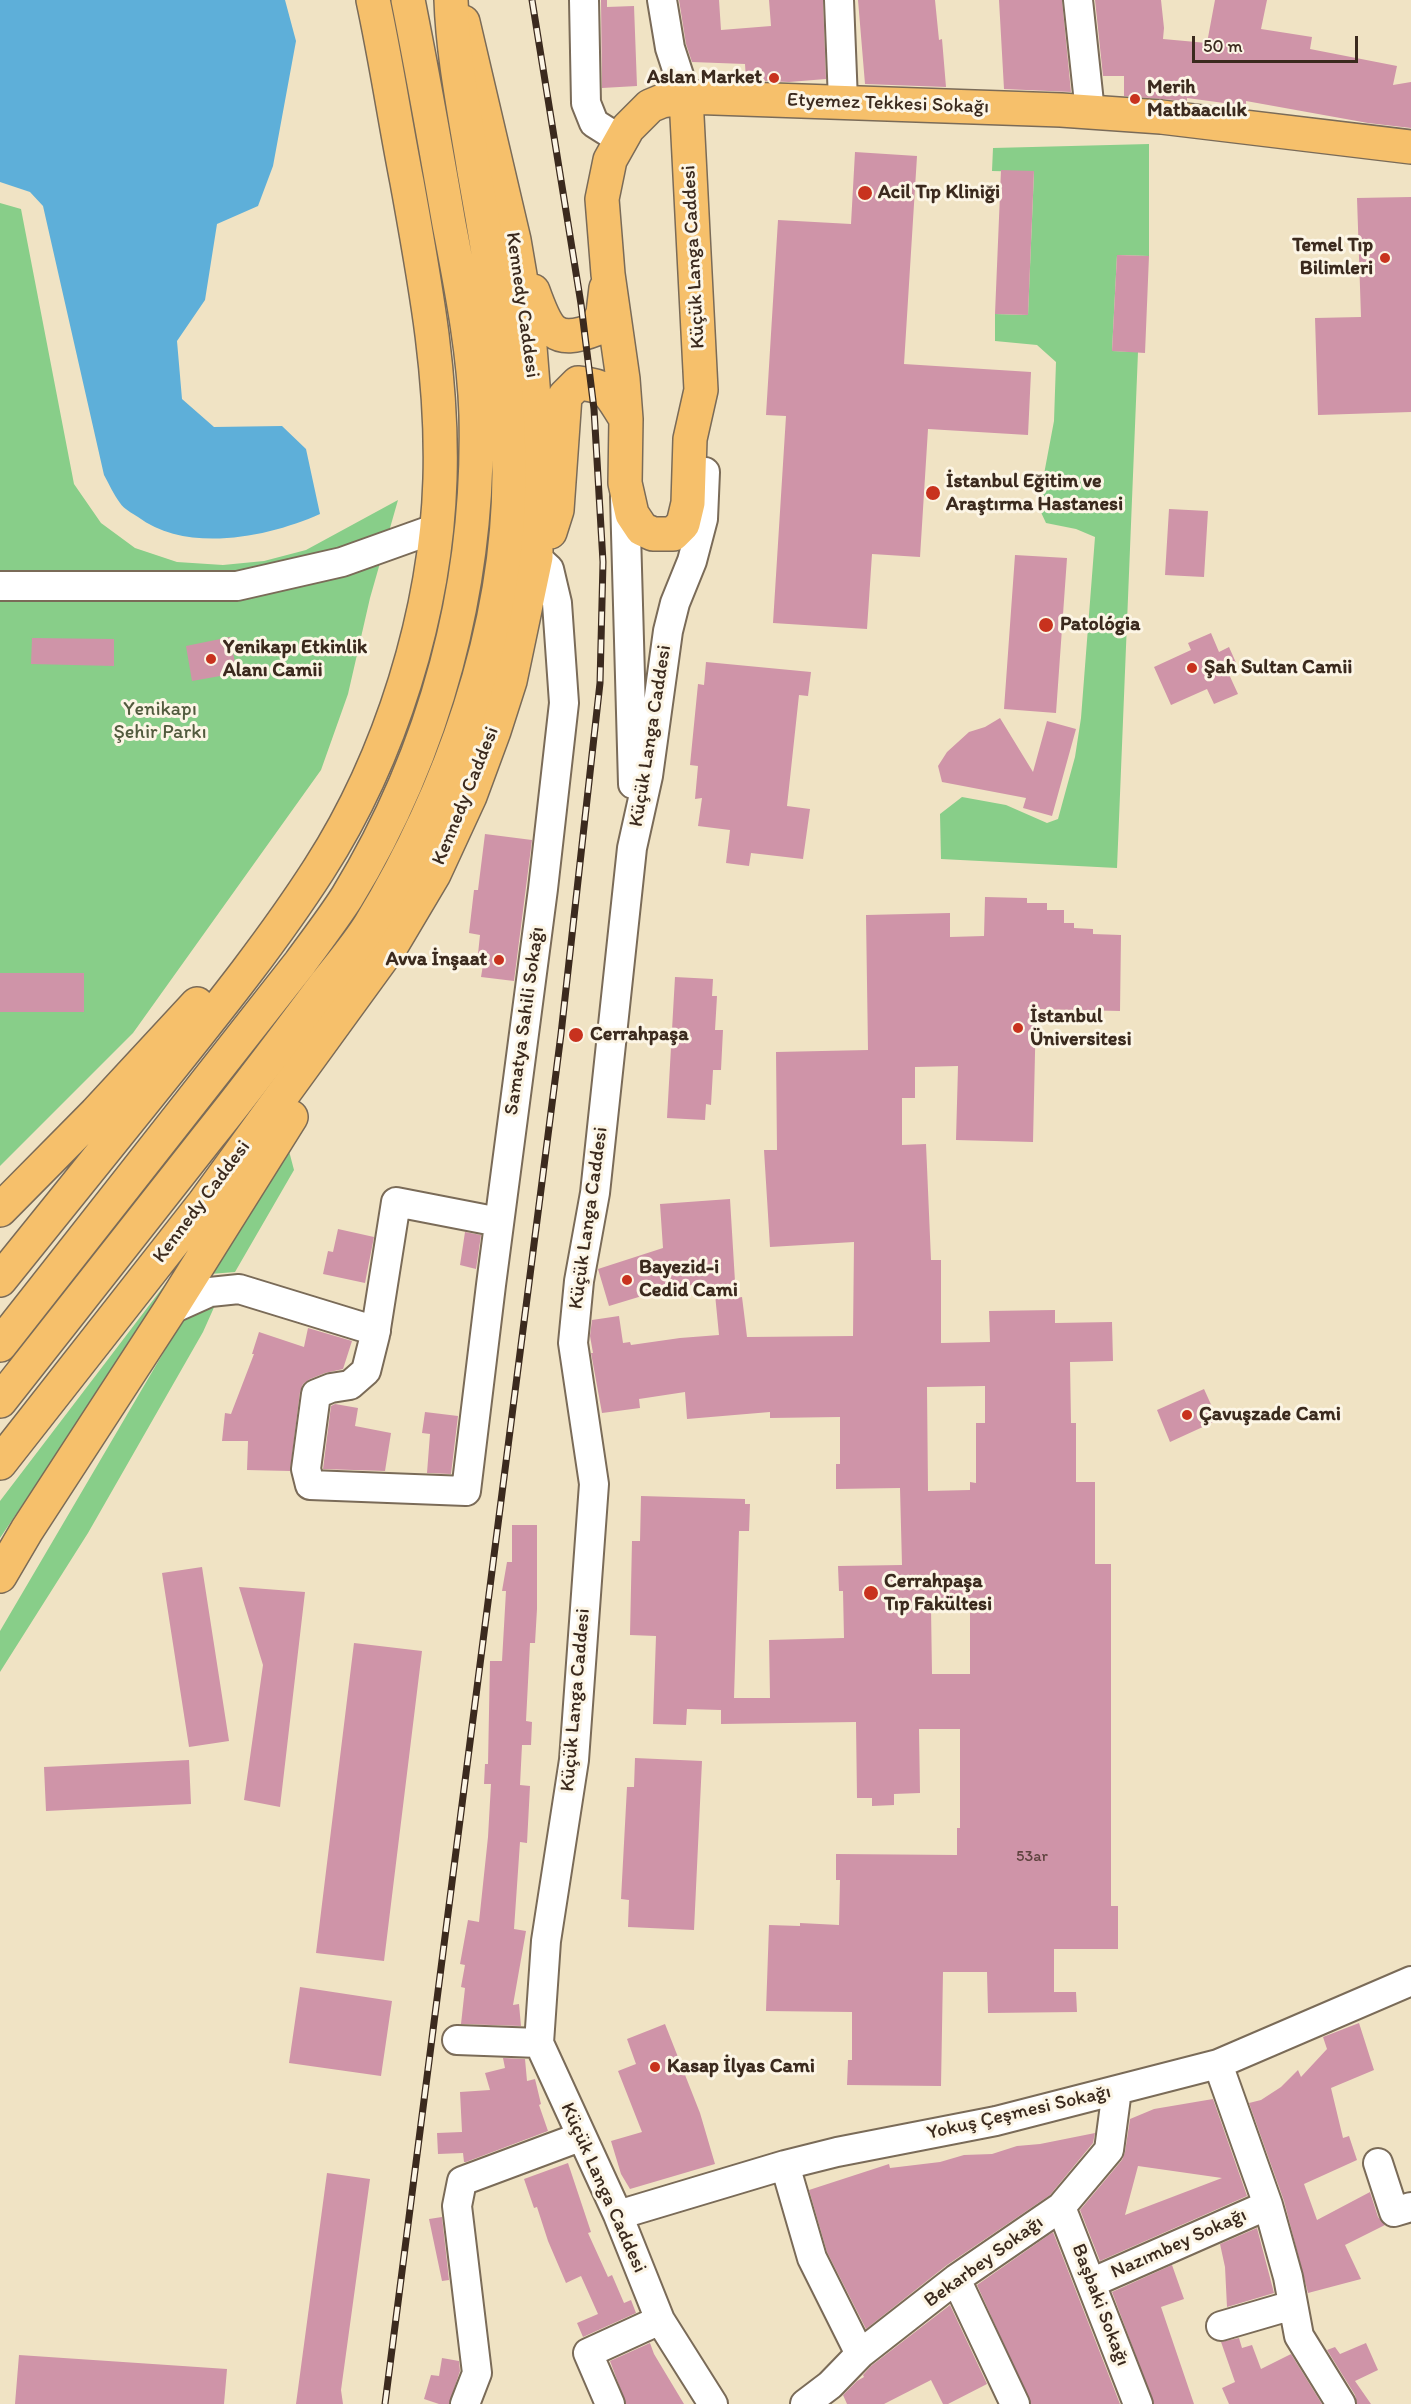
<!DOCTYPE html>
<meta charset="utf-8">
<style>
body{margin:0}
#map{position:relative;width:1411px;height:2404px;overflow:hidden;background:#f0e3c4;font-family:Itim,sans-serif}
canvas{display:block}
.scale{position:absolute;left:1192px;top:36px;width:166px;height:27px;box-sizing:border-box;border:3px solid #3b2a1e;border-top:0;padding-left:8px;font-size:18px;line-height:21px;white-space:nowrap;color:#3b2a1e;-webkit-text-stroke:4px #fcf5e5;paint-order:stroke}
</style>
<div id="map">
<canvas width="1411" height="2404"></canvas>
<div class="scale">50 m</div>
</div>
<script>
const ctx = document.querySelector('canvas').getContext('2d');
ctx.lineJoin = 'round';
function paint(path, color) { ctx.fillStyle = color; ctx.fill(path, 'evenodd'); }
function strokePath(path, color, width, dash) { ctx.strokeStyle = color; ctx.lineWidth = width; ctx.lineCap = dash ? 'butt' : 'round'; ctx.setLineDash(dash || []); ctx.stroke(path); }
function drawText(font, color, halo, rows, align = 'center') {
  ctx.font = font + ' Itim,sans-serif'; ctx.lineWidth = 6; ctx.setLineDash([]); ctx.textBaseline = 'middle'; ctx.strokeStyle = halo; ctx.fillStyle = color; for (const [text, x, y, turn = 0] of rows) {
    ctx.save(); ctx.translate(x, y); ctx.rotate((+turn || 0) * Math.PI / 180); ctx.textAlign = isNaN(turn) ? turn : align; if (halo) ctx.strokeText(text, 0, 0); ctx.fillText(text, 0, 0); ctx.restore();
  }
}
const green = new Path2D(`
 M1149 144V256L1117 255 1112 351 1138 352 1117 868 941 859 940 814 962 797 1006 805 1047 823 1058 819 1075 757 1081 718 1095 537 1076 529 1046 523 1038 506 1054 421 1056 362 1037 345 995 341V314L1028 315 1034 172 992 171 993 148Z
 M0 203 21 209 74 484 101 523 135 548 177 562 223 565 264 561 306 550 398 500 370 598 348 694 321 770 133 1033 0 1166Z
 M289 1151 294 1170 235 1272 210 1274Z
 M170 1278 79 1421 0 1538V1501Z
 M220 1294 203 1332 88 1533 0 1672V1631L182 1321Z`);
const water = new Path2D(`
 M0 0H285L296 41 273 166 258 206 217 224 205 300 177 341 182 399 214 427 282 426 306 449 320 514C268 537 188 554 138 517 132 513 124 509 120 503 114 495 109 484 104 475L43 206 30 192 0 182Z`);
const building = new Path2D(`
 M601 0H607V7L634 6 637 86 602 88Z
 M679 0H719L721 30 771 26 769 0H823L826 79 789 82 746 80 745 64 692 62 686 44Z
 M858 0H935L939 40 942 39 946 87 865 84Z
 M999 0H1062L1071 92 1004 89Z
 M1095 0H1161L1164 28 1163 39 1207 43 1215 0H1267L1261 29 1312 37 1310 49 1397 66 1393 85 1411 82V128L1368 123 1246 101V106L1187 98V101L1124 96V76H1103Z
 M855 152 917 156 904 364 1031 372 1028 435 928 429 920 557 872 554 867 629 773 623 786 416 766 415 778 220 851 224Z
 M1001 170 1034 171 1028 315 995 314Z
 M1411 197V412L1318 415 1315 318 1361 317 1357 198Z
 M1117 255 1149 256 1145 353 1112 351Z
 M1169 509 1208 511 1204 577 1165 575Z
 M1015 555 1067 558 1056 713 1004 709Z
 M1211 633 1219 652 1229 647 1237 665 1227 670 1238 694 1214 704 1207 689 1171 705 1154 667 1191 650 1188 643Z
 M230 637 237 673 192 681 186 646Z
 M32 638 114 639V666L31 664Z
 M706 662 811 672 808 696 799 695 787 806 810 809 803 859 751 853 749 866 726 863 730 830 698 826 702 798 695 799 698 766 690 765 698 684 704 685Z
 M1000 718 1033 772 1047 721 1076 729 1052 816 1023 808 1026 798 942 782 938 766 947 752 969 732 985 727Z
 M485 834 532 840 514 981 481 977 483 965H479L481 955 478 954 480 935 469 933 474 890H478Z
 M985 897 1027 898V903H1047V910H1064V923H1074V928L1093 929V934L1121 935 1120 1011 1036 1009 1033 1142 956 1140 958 1066 915 1067V1098H902V1145L926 1144 931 1260H941V1343L990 1342 989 1311 1055 1310V1323L1112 1322 1113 1361 1070 1362 1071 1423H1076V1482H1095V1564H1111V1906H1118V1949H1054V1992H1076L1077 2012 988 2013 987 1972H943L941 2086 847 2085 848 2060H852V2012L766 2011 769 1925 800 1926V1923L839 1925 840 1880H836V1854L957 1855V1828H960V1729H919L920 1793 894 1794V1805L872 1806V1798H857L856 1722 721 1724V1710L687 1709 686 1725 653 1724 656 1636 630 1635 632 1541H640L641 1496 745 1499V1504H750L749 1531H739L734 1698H770L769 1640 844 1638 843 1591H839L838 1566 902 1565 900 1488 836 1489V1464H840V1417L770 1418V1412L687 1419 685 1392 639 1399 640 1408 602 1413 591 1353H593L590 1336 592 1320 619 1316 623 1343 630 1342 631 1345 680 1338 719 1335 714 1284 675 1286 609 1306 598 1269 663 1248 660 1204 730 1199 736 1298 742 1297 747 1337 853 1336 854 1242 770 1247 764 1150H777L776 1052 868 1050 866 915 950 913V937L984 936ZM985 1386V1423H976V1483L970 1482V1490L928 1491 927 1387ZM970 1607V1674H932L931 1608Z
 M0 973H84V1012H0Z
 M675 977 713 979 712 996H717L715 1030H723L721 1070H713L711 1105 706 1104 705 1120 667 1118Z
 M338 1229 374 1237 365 1283 323 1274 328 1251 333 1252Z
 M465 1232 481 1235 476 1269 460 1265Z
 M308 1328 352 1341 343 1369 325 1373 310 1379 303 1384 300 1392 290 1471 247 1470 248 1441H222L225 1413 231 1414 254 1354H252L259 1332 304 1347Z
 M1204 1389 1218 1420 1170 1442 1157 1410Z
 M335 1404 358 1408 355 1426 391 1433 385 1471 323 1469 331 1406Z
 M425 1412 458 1416 451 1474 427 1473 430 1434 422 1433Z
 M512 1525H537V1609L535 1643H530L526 1721 532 1722 531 1745H522L520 1785 530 1786 527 1843 520 1842 514 1929 526 1931 513 2005 519 2004 521 2026 461 2024 465 1988 461 1987 465 1965 460 1964 468 1920 479 1922 488 1837 491 1784H484L485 1764H488L490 1661H502L506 1591H502L507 1562H512Z
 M202 1567 229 1741 189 1747 162 1573Z
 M239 1587 305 1592 280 1807 244 1800 263 1665Z
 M354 1643 422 1651 384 1961 316 1953Z
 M635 1758 702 1761 694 1930 628 1927 629 1900 621 1899 627 1787H634Z
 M189 1760 191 1804 46 1811 44 1767Z
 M300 1987 392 2001 381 2076 289 2063Z
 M1359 2023 1374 2070 1331 2088 1343 2138 1349 2136 1357 2160 1304 2184 1317 2220 1370 2192 1378 2217 1385 2225 1345 2245 1361 2279 1308 2293 1284 2201 1249 2103 1261 2100 1281 2087 1298 2070 1301 2077 1327 2049 1323 2037Z
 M665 2024 700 2113 715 2164 630 2189 621 2174 611 2141 642 2132 618 2071 636 2064 627 2039Z
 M503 2058 525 2059 527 2081 535 2079 541 2104 539 2105 548 2131 466 2162H464L463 2153 438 2154 437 2133 462 2132 460 2092 490 2090 485 2073 505 2068Z
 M1213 2099 1247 2196 1100 2261 1080 2210 1122 2160 1125 2152 1130 2119 1154 2109ZM1138 2166 1222 2178 1125 2215Z
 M1095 2133 1093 2143 1050 2195 947 2265 866 2329 827 2252 809 2190 889 2164 890 2168 940 2162 964 2155 992 2154 1017 2146 1040 2144Z
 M568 2163 591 2232 588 2233 608 2277 612 2275 624 2303 631 2300 636 2313 583 2337 577 2323 598 2314 581 2276 566 2283 548 2241 537 2207 534 2208 524 2179Z
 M327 2173 370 2179 341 2390 343 2404H296Z
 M442 2217 449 2280 442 2281 429 2219Z
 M1257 2228 1274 2293 1227 2307 1225 2267 1220 2244Z
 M1053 2232 1120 2404H1031L977 2285Z
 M1172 2265 1184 2299 1161 2307 1194 2404H1154L1112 2292Z
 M950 2305 987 2384 948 2404H943L931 2380 884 2404H847L843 2395 857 2381 864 2377 863 2375 871 2366Z
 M1239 2338 1242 2348 1252 2345 1261 2369 1291 2354 1322 2404H1229L1222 2388 1235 2382 1221 2342Z
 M650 2343 654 2354 684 2404H626L610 2361Z
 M1366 2343 1378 2370 1355 2381 1371 2404H1357L1355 2395 1327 2350 1335 2347 1340 2354Z
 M19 2355 227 2369 224 2404H15Z
 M442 2358 459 2361 460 2371 449 2404H439L424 2399 431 2375 439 2376Z`);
const minor = new Path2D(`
 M584 0 586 103 594 123 621 140
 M662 0 670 48 686 97
 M839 0 843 101
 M1078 0 1090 112
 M705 472 703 519 692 561 675 603 668 631 648 776 632 848 595 1193 579 1281 573 1343 594 1484 574 1760 546 1941 539 2043 618 2215 660 2320 713 2404
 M625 497 633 784
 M0 586H237L342 562 437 528
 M499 1222 396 1202 375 1335 366 1371 350 1385 331 1388 316 1394 306 1469 310 1485 466 1491 491 1285 543 889 564 703 557 603 549 569 536 557
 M170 1310 210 1292 239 1289 376 1331
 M457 2040 539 2043
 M1218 2064 1268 2205 1288 2277 1299 2336 1341 2404
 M1378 2163 1394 2212 1411 2207
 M785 2165 812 2258 860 2354
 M1061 2207 1138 2404
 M618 2215 785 2165 837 2152 996 2121 1218 2064 1411 1981
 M956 2279 1015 2404
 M1091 2283 1268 2205
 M1221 2326 1293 2305
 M465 2404 477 2373 457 2206 462 2181 580 2137
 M610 2404 588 2353 660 2320
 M805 2404 830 2385 860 2354 956 2279 1061 2207 1109 2150 1117 2090`);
const major = new Path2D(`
 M686 97 701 390 690 439 688 503 683 524 673 534H653L642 529 632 514 625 483 626 419 623 379 608 274 602 199 610 160 628 128 650 106 662 101 686 97 1061 110 1161 117 1411 147
 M533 291C547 330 553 346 596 329L603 313 606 288
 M550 532 557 510 565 396 578 383C610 386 609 393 626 419
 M0 1210 96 1113 197 1004
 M0 1280C57 1210 113 1139 170 1069 222 1004 274 939 319 869 391 757 436 612 440 479 443 377 425 282 407 182 395 121 386 60 373 0
 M0 1463 204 1203 393 943 434 874 470 796 494 731 510 681 536 557V423L528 322 514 240 463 22
 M0 1576 27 1530 170 1310 291 1117`);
const highway = new Path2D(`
 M0 1345 300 963C316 941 333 919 347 897 436 751 480 585 476 415 474 351 461 287 449 224 436 149 423 75 408 0
 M0 1401C69 1313 139 1225 208 1137 246 1090 282 1042 318 994 335 971 355 949 370 925 450 793 509 630 509 474 509 371 492 271 474 171 465 114 453 58 451 0`);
const rail = new Path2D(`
 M385 2404 561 1034 600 683 603 562 594 409 581 304 532 0`);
const markers = [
 [774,78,6,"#c8321e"],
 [1135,99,6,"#c8321e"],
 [865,193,8,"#c8321e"],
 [1385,258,6,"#c8321e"],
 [933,493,8,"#c8321e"],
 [1046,625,8,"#c8321e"],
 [211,659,6,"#c8321e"],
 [1192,668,6,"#c8321e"],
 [499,960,6,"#c8321e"],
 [1018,1028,6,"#c8321e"],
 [576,1035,8,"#c8321e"],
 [627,1280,6,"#c8321e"],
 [1187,1415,6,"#c8321e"],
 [871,1593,8,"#c8321e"],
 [655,2067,6,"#c8321e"]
];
const numberNames = [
 ["53ar",1032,1857]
];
const poiNames = [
 ["Aslan Market",762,78,"right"],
 ["Merih",1147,88],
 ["Matbaacılık",1147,111],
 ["Acil Tıp Kliniği",878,193],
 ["Temel Tıp",1373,246,"right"],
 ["Bilimleri",1373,269,"right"],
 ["İstanbul Eğitim ve",946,482],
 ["Araştırma Hastanesi",946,505],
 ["Patológia",1060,625],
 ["Yenikapı Etkinlik",223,648],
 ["Alanı Camii",223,671],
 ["Şah Sultan Camii",1204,668],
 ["Avva İnşaat",487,960,"right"],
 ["İstanbul",1030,1017],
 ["Üniversitesi",1030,1040],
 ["Cerrahpaşa",590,1035],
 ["Bayezid-i",639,1268],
 ["Cedid Cami",639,1291],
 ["Çavuşzade Cami",1199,1415],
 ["Cerrahpaşa",884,1582],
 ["Tıp Fakültesi",884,1605],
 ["Kasap İlyas Cami",667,2067]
];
const streetNames = [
 ["Etyemez Tekkesi Sokağı",888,104,2],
 ["Küçük Langa Caddesi",694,257,-93],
 ["Kennedy Caddesi",522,305,82],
 ["Küçük Langa Caddesi",651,736,-81],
 ["Kennedy Caddesi",466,796,-68],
 ["Samatya Sahili Sokağı",525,1021,-82],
 ["Kennedy Caddesi",202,1202,-53],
 ["Küçük Langa Caddesi",589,1218,-82],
 ["Küçük Langa Caddesi",576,1700,-85],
 ["Yokuş Çeşmesi Sokağı",1019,2113,-13],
 ["Küçük Langa Caddesi",603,2188,66],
 ["Nazımbey Sokağı",1179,2244,-24],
 ["Bekarbey Sokağı",984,2262,-36],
 ["Başbaki Sokağı",1100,2305,69]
];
const parkNames = [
 ["Yenikapı",160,710],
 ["Şehir Parkı",160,733]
];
paint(green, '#88ce89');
paint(water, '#5eafd9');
paint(building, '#cf94a8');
strokePath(minor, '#7a6b58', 32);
strokePath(major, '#7a6b58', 36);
strokePath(highway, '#7a6b58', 36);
strokePath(minor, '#fff', 28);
strokePath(major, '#f6c06b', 33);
strokePath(highway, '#f6c06b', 33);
strokePath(rail, '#3b2a1e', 7);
strokePath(rail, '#fcf5e5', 4.5, [14]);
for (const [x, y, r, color] of markers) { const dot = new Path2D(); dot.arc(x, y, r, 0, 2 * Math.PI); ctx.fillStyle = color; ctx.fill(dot); strokePath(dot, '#fcf5e5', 2); }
drawText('16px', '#604440', null, numberNames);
drawText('bold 20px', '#3b2a1e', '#fcf5e5', poiNames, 'left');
drawText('20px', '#3b2a1e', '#fcf5e5', streetNames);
drawText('20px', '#525b3e', '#fcf5e5', parkNames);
</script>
